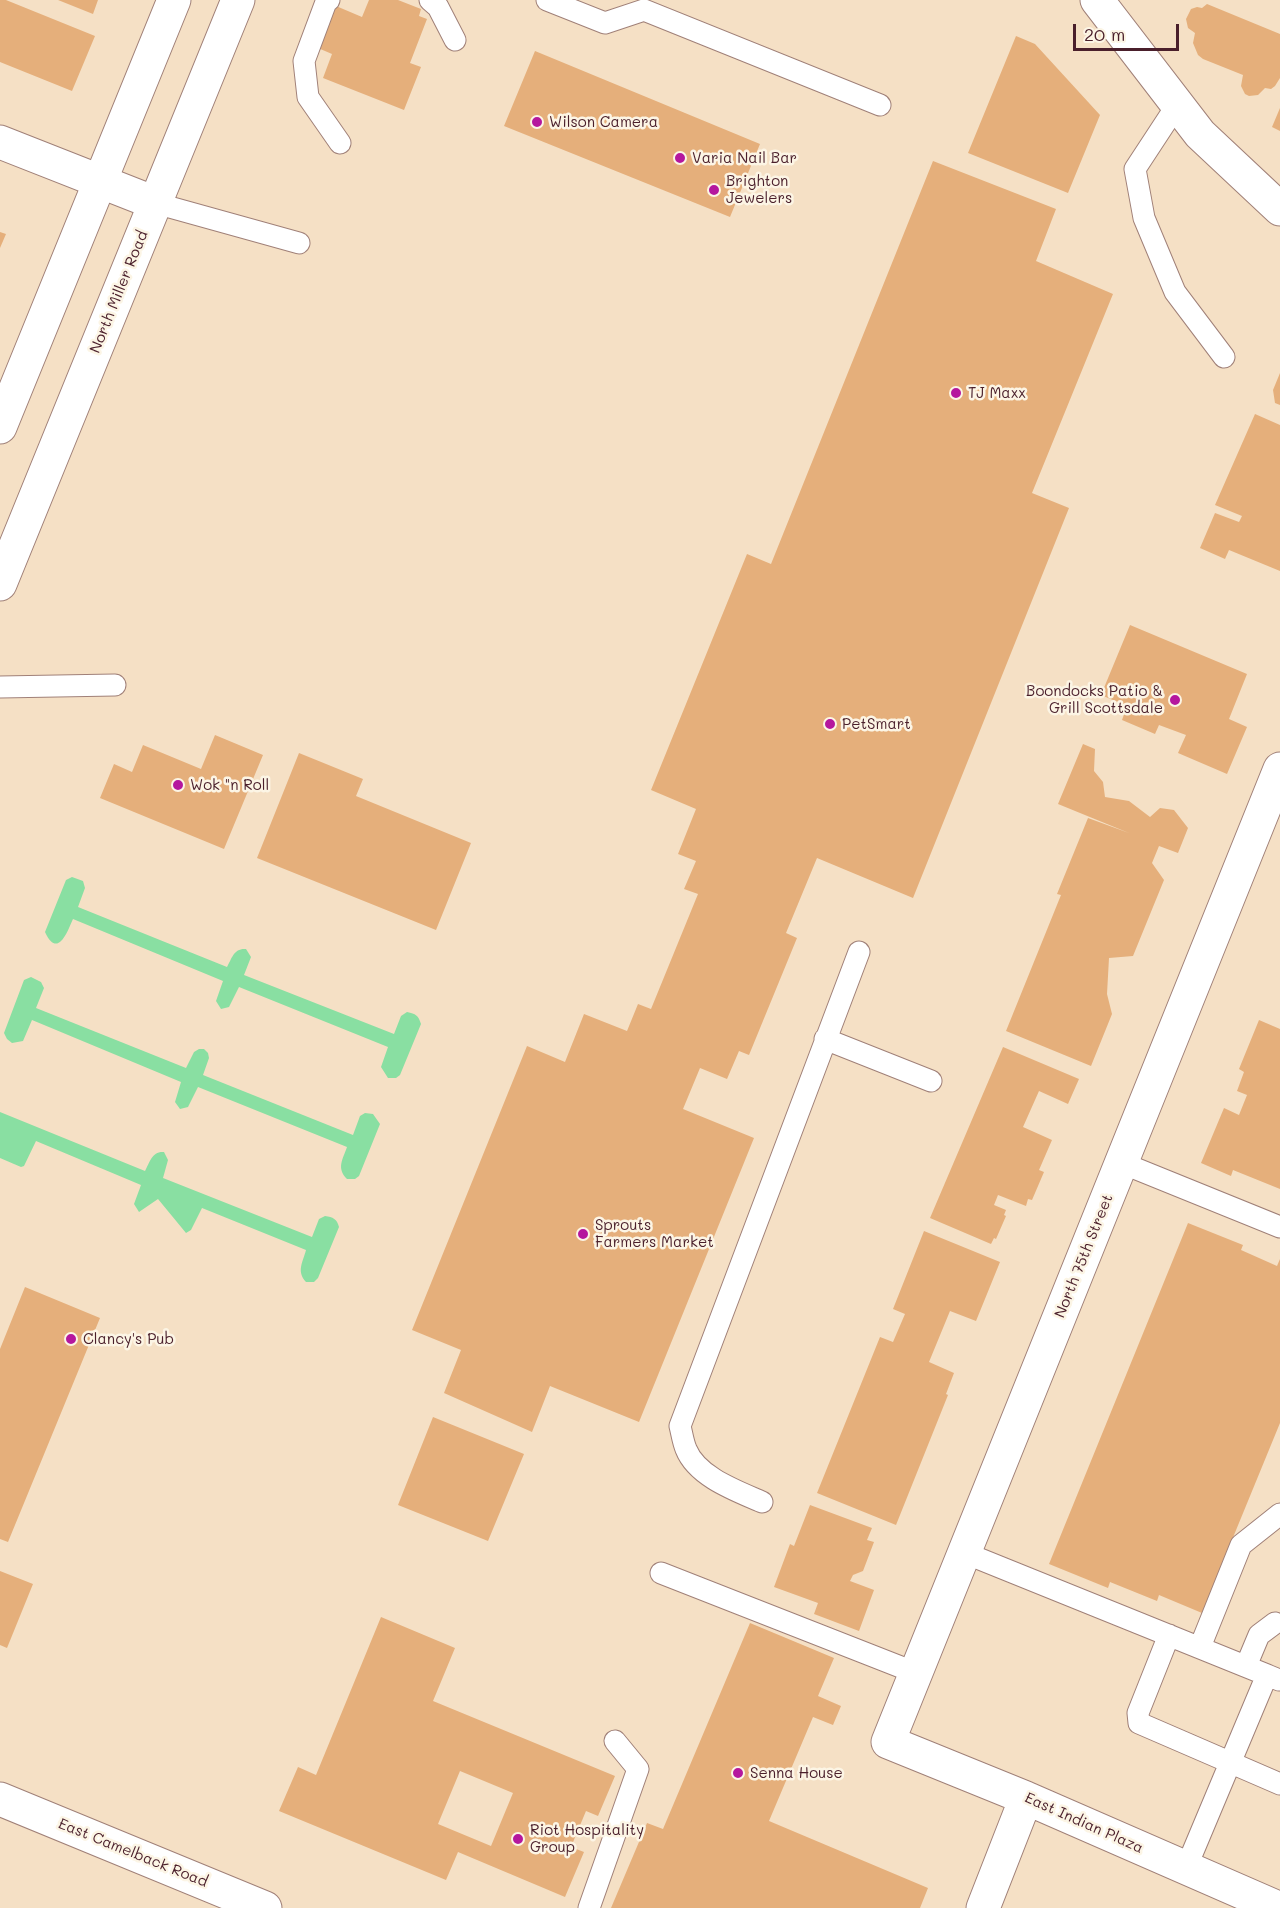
<!DOCTYPE html>
<style>
body{margin:0}
#map{position:relative;width:1280px;height:1908px;overflow:hidden;background:#f5e0c5;font-family:Mali,sans-serif}
canvas{display:block}
.scale{position:absolute;left:1073px;top:24px;width:106px;height:27px;box-sizing:border-box;border:3px solid #4a1f2b;border-top:0;padding-left:8px;font-size:18px;line-height:21px;white-space:nowrap;color:#4a1f2b;-webkit-text-stroke:4px #fcf5e5;paint-order:stroke}
</style>
<div id="map">
<canvas width="1280" height="1908"></canvas>
<div class="scale">20 m</div>
</div>
<script>
const ctx = document.querySelector('canvas').getContext('2d');
ctx.lineJoin = 'round';
function paint(path, color) { ctx.fillStyle = color; ctx.fill(path, 'evenodd'); }
function strokePath(path, color, width, dash) { ctx.strokeStyle = color; ctx.lineWidth = width; ctx.lineCap = dash ? 'butt' : 'round'; ctx.setLineDash(dash || []); ctx.stroke(path); }
function drawText(font, color, halo, rows, align = 'center') {
  ctx.font = font + ' Mali,sans-serif'; ctx.lineWidth = 5; ctx.setLineDash([]); ctx.textBaseline = 'middle'; ctx.strokeStyle = halo; ctx.fillStyle = color; for (const [text, x, y, turn = 0] of rows) {
    ctx.save(); ctx.translate(x, y); ctx.rotate((+turn || 0) * Math.PI / 180); ctx.textAlign = isNaN(turn) ? turn : align; if (halo) ctx.strokeText(text, 0, 0); ctx.fillText(text, 0, 0); ctx.restore();
  }
}
const green = new Path2D(`
 M72 877 83 881 85 888 78 907 227 967C232 958 234 948 246 949L251 957 244 975 394 1034 401 1016 407 1012C416 1014 418 1015 421 1024L400 1075 396 1078H388L381 1067 388 1047 239 987 229 1007 221 1009 216 1001 223 981 73 919C68 930 58 960 45 932L66 880Z
 M31 977 41 982 44 988 36 1008 186 1068 194 1052 199 1049H204L208 1053 209 1058 203 1075 353 1135 360 1116 365 1113 373 1114 380 1124 359 1176 355 1179H347C336 1168 343 1159 347 1147L198 1087 188 1107 180 1109 175 1102 181 1082 32 1020 23 1041 12 1043 7 1039 4 1033 24 980Z
 M0 1112 145 1171C150 1162 152 1151 164 1152L168 1160 163 1178 312 1237 319 1219 325 1216C333 1217 337 1219 339 1227L318 1278 314 1282H306C296 1271 303 1262 306 1250L202 1208 191 1230 186 1233 158 1199 139 1212 134 1204 141 1185 36 1141 24 1166 21 1167 0 1158Z`);
const building = new Path2D(`
 M0 0H6L95 36 72 91 0 62Z
 M58 0H98L93 14Z
 M369 0H398L421 9 419 16 427 19 410 63 421 67 404 110 323 78 332 54 318 48 312 40 336 6 362 17Z
 M1207 4 1280 34V78L1275 86 1271 89 1265 88 1258 95 1249 96 1245 94 1241 86 1243 75 1203 59 1198 55 1193 43 1195 33 1188 28 1186 19 1191 9 1197 7 1202 8Z
 M1016 36 1035 44 1100 115 1068 193 968 153Z
 M535 51 760 144 730 217 504 126Z
 M1280 108V131L1272 127Z
 M933 161 1056 209 1036 261 1113 294 1032 493 1069 508 913 898 817 858 786 933 797 938 749 1055 739 1051 727 1079 700 1068 683 1109 754 1138 639 1422 550 1386 532 1432 444 1393 461 1350 412 1330 527 1046 565 1062 584 1014 627 1031 638 1004 651 1009 698 894 684 889 696 861 678 854 696 809 651 790 747 554 771 564Z
 M0 232 6 234 0 248Z
 M1280 373V405L1275 403 1273 390Z
 M1255 414 1280 425V571L1229 550 1225 559 1200 548 1215 513 1239 522 1242 516 1215 505Z
 M1130 625 1247 674 1229 719 1247 727 1227 774 1178 753 1186 735 1159 725 1155 734 1122 720 1127 706 1101 695Z
 M215 735 263 755 224 849 100 798 114 764 132 772 143 745 201 769Z
 M1083 744 1095 749 1094 771 1103 782 1105 797 1129 801 1150 817 1160 808 1174 810 1188 828 1178 853 1159 846 1152 863 1164 880 1133 956 1109 958 1107 994 1112 1014 1091 1066 1006 1031 1061 895 1057 894 1088 818 1129 833 1058 804Z
 M299 753 363 779 356 796 471 843 436 930 257 858Z
 M1259 1020 1280 1029V1189L1233 1170 1231 1176 1201 1163 1224 1108 1239 1115 1247 1095 1237 1091 1244 1072 1239 1069Z
 M1003 1047 1079 1079 1068 1104 1039 1091 1023 1127 1052 1140 1039 1170 1044 1172 1032 1200 1028 1199 1026 1206 998 1195 994 1205 1006 1210 1004 1215 1006 1216 996 1239 994 1238 991 1244 930 1218Z
 M1188 1223 1243 1245 1241 1250 1277 1266 1280 1259V1423L1202 1613 1159 1595 1157 1601 1110 1582 1108 1588 1049 1564Z
 M924 1231 1000 1262 976 1321 950 1311 929 1362 954 1373 946 1394 948 1395 896 1525 817 1493 880 1337 893 1342 905 1314 893 1309Z
 M25 1287 100 1318 8 1542 0 1539V1349Z
 M433 1417 524 1454 488 1541 398 1505Z
 M810 1505 872 1528 867 1540 874 1542 863 1571 853 1575 850 1581 874 1590 859 1631 814 1614 818 1603 774 1587 790 1544 794 1546Z
 M0 1571 33 1584 7 1648 0 1645Z
 M381 1617 455 1648 433 1701 615 1776 598 1816 586 1811 571 1847 584 1852 565 1897 458 1852 446 1880 279 1811 298 1767 316 1775ZM460 1771 513 1793 491 1846 438 1824Z
 M750 1623 834 1658 818 1696 841 1706 833 1725 813 1717 769 1821 928 1888 920 1908H611L647 1823 663 1829Z`);
const lane = new Path2D(`
 M329 0 326 2 304 61 308 97 340 143
 M430 0 438 7 455 40
 M547 0 605 23 644 10 880 105
 M1177 105 1135 169 1144 218 1175 292 1224 357
 M155 203 299 243
 M0 687 115 685
 M825 1039 931 1081
 M1122 1163 1280 1227
 M762 1502C737 1491 697 1477 686 1449 683 1442 682 1434 680 1426L859 952
 M965 1553 1267 1675
 M661 1573 916 1673
 M1169 1635 1138 1713 1139 1723 1280 1784
 M1200 1647 1241 1545 1280 1514
 M1246 1666 1259 1635 1275 1623
 M1186 1868 1267 1675 1279 1680
 M589 1908 638 1769 615 1741`);
const street = new Path2D(`
 M1097 0 1200 134 1280 209
 M0 142 155 203
 M983 1908 1026 1798
 M1278 1908 1026 1798 888 1742 1280 769`);
const secondary = new Path2D(`
 M0 427 174 0
 M0 584 238 0`);
const primary = new Path2D(`
 M0 1799 265 1908`);
const markers = [
 [537,122,6,"#b5179e"],
 [680,158,6,"#b5179e"],
 [714,190,6,"#b5179e"],
 [956,393,6,"#b5179e"],
 [1175,700,6,"#b5179e"],
 [830,724,6,"#b5179e"],
 [178,785,6,"#b5179e"],
 [583,1234,6,"#b5179e"],
 [71,1339,6,"#b5179e"],
 [738,1773,6,"#b5179e"],
 [518,1839,6,"#b5179e"]
];
const poiNames = [
 ["Wilson Camera",549,122],
 ["Varia Nail Bar",692,158],
 ["Brighton",726,181],
 ["Jewelers",726,198],
 ["TJ Maxx",968,393],
 ["Boondocks Patio &",1163,691,"right"],
 ["Grill Scottsdale",1163,708,"right"],
 ["PetSmart",842,724],
 ["Wok \"n Roll",190,785],
 ["Sprouts",595,1225],
 ["Farmers Market",595,1242],
 ["Clancy's Pub",83,1339],
 ["Senna House",750,1773],
 ["Riot Hospitality",530,1830],
 ["Group",530,1847]
];
const streetNames = [
 ["North Miller Road",119,292,-68],
 ["North 75th Street",1084,1256,-68],
 ["East Indian Plaza",1084,1823,24],
 ["East Camelback Road",133,1853,22]
];
paint(green, '#89dfa2');
paint(building, '#e5af7b');
strokePath(lane, '#a08078', 23);
strokePath(street, '#a08078', 35);
strokePath(secondary, '#a08078', 35);
strokePath(primary, '#a08078', 35);
strokePath(lane, '#fff', 21);
strokePath(street, '#fff', 33);
strokePath(secondary, '#fff', 33);
strokePath(primary, '#fff', 33);
for (const [x, y, r, color] of markers) { const dot = new Path2D(); dot.arc(x, y, r, 0, 2 * Math.PI); ctx.fillStyle = color; ctx.fill(dot); strokePath(dot, '#fcf5e5', 2); }
drawText('15px', '#4a1f2b', '#fcf5e5', poiNames, 'left');
drawText('15px', '#4a1f2b', '#fcf5e5', streetNames);
</script>
